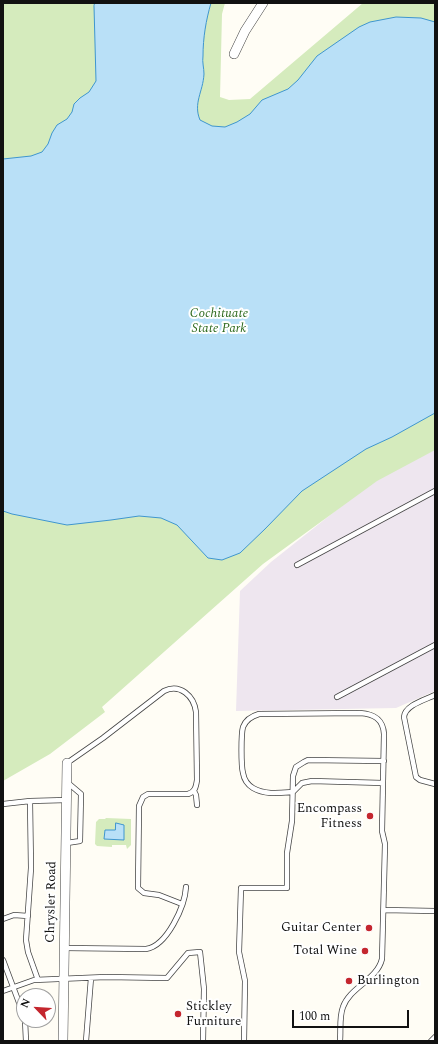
<!DOCTYPE html>
<style>
body{margin:0}
#map{position:relative;width:438px;height:1044px;overflow:hidden;background:#fffdf5;font-family:Spectral,serif}
canvas{display:block}
.frame{position:absolute;inset:0;border:4px solid #111;pointer-events:none}
.north{position:absolute;left:16px;top:988px;width:40px;height:40px;box-sizing:border-box;background:#fff;border:1px solid #a0a0a0;border-radius:50%;rotate:295deg;font-size:11px;font-weight:700;line-height:16px;text-align:center;color:#111}
.north::after{content:'';display:block;margin:auto;width:14px;height:18px;background:#c4262e;clip-path:polygon(50% 0,100% 100%,50% 72%,0 100%)}
.scale{position:absolute;left:292px;top:1010px;width:117px;height:18px;box-sizing:border-box;border:2px solid #111;border-top:0;padding-left:5px;font-size:12px;line-height:14px;white-space:nowrap;color:#111;-webkit-text-stroke:3px #fff;paint-order:stroke}
</style>
<div id="map">
<canvas width="438" height="1044"></canvas>
<div class="frame"></div>
<div class="north">N</div>
<div class="scale">100 m</div>
</div>
<script>
const ctx = document.querySelector('canvas').getContext('2d');
ctx.lineJoin = 'round';
function paint(path, color) { ctx.fillStyle = color; ctx.fill(path, 'evenodd'); }
function strokePath(path, color, width, dash) { ctx.strokeStyle = color; ctx.lineWidth = width; ctx.lineCap = dash ? 'butt' : 'round'; ctx.setLineDash(dash || []); ctx.stroke(path); }
function drawText(font, color, halo, rows, align = 'center') {
  ctx.font = font + ' Spectral,serif'; ctx.lineWidth = 4; ctx.setLineDash([]); ctx.textBaseline = 'middle'; ctx.strokeStyle = halo; ctx.fillStyle = color; for (const [text, x, y, turn = 0] of rows) {
    ctx.save(); ctx.translate(x, y); ctx.rotate((+turn || 0) * Math.PI / 180); ctx.textAlign = isNaN(turn) ? turn : align; if (halo) ctx.strokeText(text, 0, 0); ctx.fillText(text, 0, 0); ctx.restore();
  }
}
const industrial = new Path2D(`
 M435 444V691L396 708 236 711 240 591 271 562 363 489Z`);
const green = new Path2D(`
 M3 3H225L222 14 220 97 229 100 250 99 363 3H435V450L377 481 263 564 102 707 105 712 50 754 3 781Z
 M106 818 131 819V845L127 849 126 845H112V847L97 846 95 844 96 822 99 819H105Z`);
const water = new Path2D(`
 M95 3H211C206 20 203 38 203 56 202 62 204 68 204 74 203 92 193 103 200 120L212 126 225 127 237 122 250 114 262 100 288 89 298 80 317 56 359 27 370 22 396 17 421 18 435 22V413L392 437 366 449 302 491 265 529 240 553 222 560 208 558 177 525 161 518 139 516 111 520 67 525 12 514 3 511V159L31 156 42 152 48 144 52 133 57 125 67 119 72 112 74 104 80 98 89 92 96 81 94 6Z
 M116 823 124 825V840L104 839 105 830H115Z`);
const service = new Path2D(`
 M297 565 435 491
 M435 695C425 700 405 705 404 717L416 777 420 780 435 784
 M337 697 435 645
 M67 763 103 738 164 691C180 683 194 696 196 712L197 780C196 787 195 792 188 794H148L143 797 139 806 138 888 144 893 159 895 182 904
 M194 791 196 795 197 805
 M293 792C280 793 265 795 253 788 248 785 244 779 243 773 241 766 241 734 243 727 246 719 252 716 259 714L360 713C374 714 383 719 384 734L382 831 385 844 382 959C377 980 350 987 343 1007 339 1017 341 1030 340 1041
 M293 792 302 783 312 781 383 783
 M30 801 31 868 26 940 28 952 38 980
 M3 804 30 801 67 800
 M67 843 80 841 81 794 68 783
 M384 910 435 911
 M3 919 14 915 28 916
 M64 948 146 949C167 946 185 906 186 887
 M3 960 24 1016
 M3 991 34 980 106 977 167 978 188 953 200 952 204 989 203 1041
 M25 1020 26 1041
 M86 1041 91 978
 M244 1041 245 981 239 952 241 888H287V853L292 821 293 776 296 767 304 762 308 760 384 761
 M431 1041 435 1037`);
const minor = new Path2D(`
 M234 54 245 31 263 3
 M63 1041 67 763`);
const markers = [
 [370,816,4,"#c4262e"],
 [369,928,4,"#c4262e"],
 [365,951,4,"#c4262e"],
 [349,981,4,"#c4262e"],
 [178,1014,4,"#c4262e"]
];
const parkNames = [
 ["Cochituate",219,314],
 ["State Park",219,329]
];
const poiNames = [
 ["Encompass",362,809],
 ["Fitness",362,824],
 ["Guitar Center",361,928],
 ["Total Wine",357,951],
 ["Burlington",357,981,"left"],
 ["Stickley",186,1007,"left"],
 ["Furniture",186,1022,"left"]
];
const streetNames = [
 ["Chrysler Road",52,902,-89]
];
paint(industrial, '#eee6ef');
paint(green, '#d5ebbd');
paint(water, '#b9e0f7');
strokePath(water, '#3f96cf', 1);
strokePath(service, '#444', 6);
strokePath(minor, '#444', 10);
strokePath(service, '#fff', 4.5);
strokePath(minor, '#fff', 9);
for (const [x, y, r, color] of markers) { const dot = new Path2D(); dot.arc(x, y, r, 0, 2 * Math.PI); ctx.fillStyle = color; ctx.fill(dot); strokePath(dot, '#fff', 1.5); }
drawText('italic 13px', '#2f6b1f', '#fff', parkNames);
drawText('13px', '#111', '#fff', poiNames, 'right');
drawText('13px', '#111', '#fff', streetNames);
</script>
